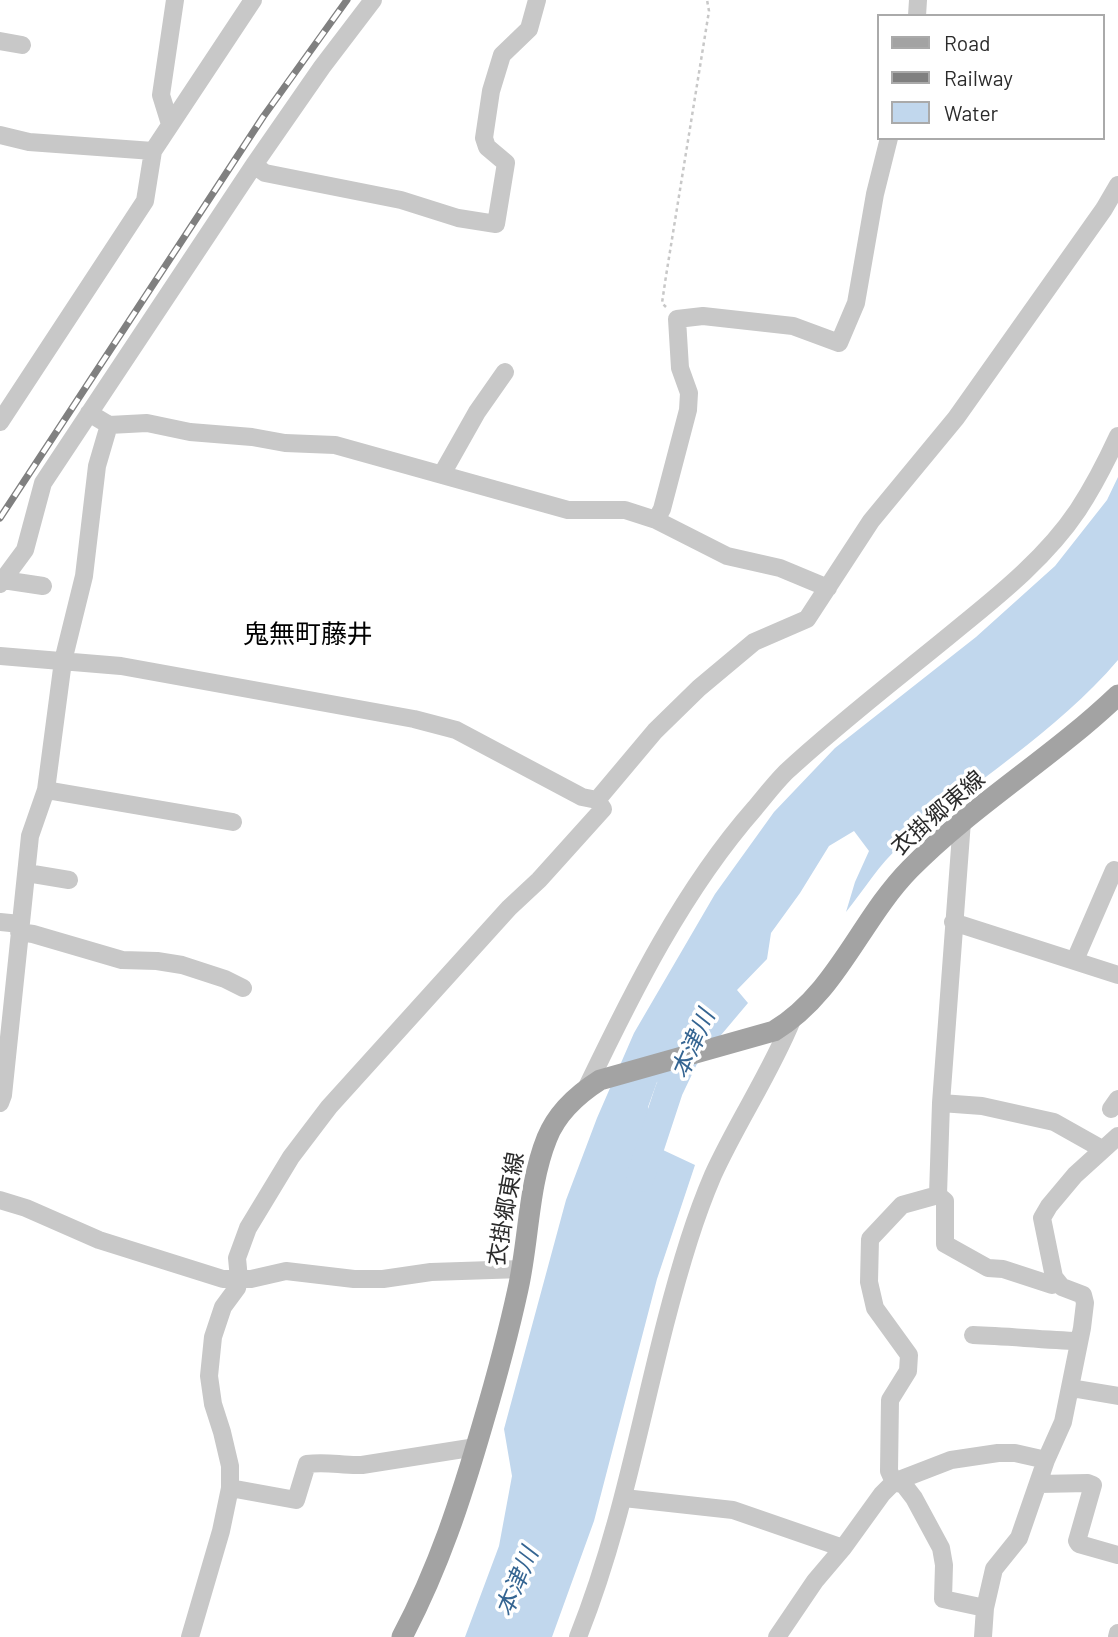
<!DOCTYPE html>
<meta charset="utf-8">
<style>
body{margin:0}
#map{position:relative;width:1118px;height:1637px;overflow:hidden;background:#fff;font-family:Barlow,sans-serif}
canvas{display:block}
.legend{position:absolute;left:877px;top:14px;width:228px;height:126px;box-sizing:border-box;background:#fff;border:2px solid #aaa;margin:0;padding:9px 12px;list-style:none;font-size:21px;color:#2b2b2b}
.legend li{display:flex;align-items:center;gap:14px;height:35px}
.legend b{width:35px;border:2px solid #aaa}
</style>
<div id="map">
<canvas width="1118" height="1637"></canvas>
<ul class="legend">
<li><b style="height:9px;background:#a3a3a3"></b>Road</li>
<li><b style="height:9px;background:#808080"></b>Railway</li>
<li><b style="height:19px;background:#c1d7ed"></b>Water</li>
</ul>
</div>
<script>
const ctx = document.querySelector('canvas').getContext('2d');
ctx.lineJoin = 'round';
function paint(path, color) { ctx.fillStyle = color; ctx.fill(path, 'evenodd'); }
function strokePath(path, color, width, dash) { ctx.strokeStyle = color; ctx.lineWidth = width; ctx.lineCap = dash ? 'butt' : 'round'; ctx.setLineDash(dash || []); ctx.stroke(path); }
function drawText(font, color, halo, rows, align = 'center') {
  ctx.font = font + ' Barlow,"Noto Sans JP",sans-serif'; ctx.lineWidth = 7; ctx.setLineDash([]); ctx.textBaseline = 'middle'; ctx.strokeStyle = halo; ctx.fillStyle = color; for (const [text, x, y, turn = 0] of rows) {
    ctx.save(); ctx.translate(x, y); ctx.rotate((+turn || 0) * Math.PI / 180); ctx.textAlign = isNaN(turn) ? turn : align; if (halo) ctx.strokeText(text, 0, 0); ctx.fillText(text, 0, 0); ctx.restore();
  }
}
const water = new Path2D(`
 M1118 477V660C1056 733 972 782 901 845 880 863 864 890 846 912L855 882 869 851 854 831 829 846 800 893 771 933 767 959 737 990 748 1003 684 1079 657 1082 648 1107V1138L663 1150 695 1165 657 1279 594 1521 552 1637H465L499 1546 512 1476 504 1429 566 1200 597 1118 634 1033 715 894 774 812 835 748 976 637 1055 566 1107 500Z`);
const river = new Path2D(`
 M640 1178 669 1090 690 1046`);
const path = new Path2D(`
 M666 307 662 303 666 276 709 11 707 0`);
const minor = new Path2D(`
 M917 16 918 0
 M0 41 22 45
 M170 124 161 95 175 0
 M0 135 29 142 153 151
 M254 165 265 173 401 200 458 218 496 224 506 163 487 147 484 138 491 91 502 55 529 29 537 0
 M89 413 109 425 147 423 190 432 252 437 285 443 335 445 568 510H625L656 520 727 556 780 568 828 588
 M0 422 145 201 153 151 253 0
 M442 474 477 412 505 372
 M656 520 662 509 688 410 689 393 680 368 677 319 703 316 793 326 839 343 856 303 875 194 889 138
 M3 580 43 586
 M0 584 25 550 43 483 254 165 322 67 373 0
 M0 656 121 666 414 719 456 730 582 797 597 800 655 731 699 688 754 642 807 619 871 521 956 418 1104 209 1118 185
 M46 790 233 822
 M962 821 941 1103 938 1195 902 1205 870 1239 869 1282 875 1308 909 1355 908 1371 890 1400 889 1471 894 1482 904 1485 914 1498 941 1548 944 1565 943 1599 985 1608
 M27 873 69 880
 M0 922 20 924
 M953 922 1118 975
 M19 932 33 934 122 960 157 961 182 965 225 979 243 988
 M1075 960 1114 870
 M586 1089C633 991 683 890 755 808 765 796 775 783 786 772 842 720 903 674 961 626 1003 592 1048 555 1078 510 1093 487 1106 462 1118 436
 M0 1103 3 1095 30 836 46 790 63 661 84 576 97 466 109 425
 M941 1103 982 1106 1054 1122 1102 1149
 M1111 1109 1118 1099
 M938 1195 945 1201V1244L988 1268 1003 1269 1052 1285 1058 1283
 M0 1200 26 1208 99 1240 223 1279H251L286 1271 354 1279H383L431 1272 522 1269
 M973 1335C1008 1336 1043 1340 1079 1341
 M1071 1388 1118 1396
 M1039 1484 1088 1483 1093 1485 1077 1541 1079 1544 1118 1555
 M230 1488 296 1500 307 1464C328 1461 342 1466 362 1465L476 1447
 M624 1498 733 1510 843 1548
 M190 1637 221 1531 230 1488V1466L222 1432 213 1404 209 1376 213 1337 223 1307 237 1288 239 1279 237 1258 248 1228 291 1157 329 1107 509 908 539 880 603 809 597 800
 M578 1637C630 1507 647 1372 689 1240 696 1218 704 1196 713 1175 737 1122 770 1074 792 1020
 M777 1637 815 1581 843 1548 882 1494 894 1482 951 1460 998 1453H1015L1046 1460
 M983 1637 985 1608 994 1569 1019 1538 1046 1460 1063 1422 1082 1328 1085 1303 1083 1295 1062 1287 1054 1277 1042 1218 1049 1206 1075 1175 1118 1136
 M1117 1637 1118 1633`);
const major = new Path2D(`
 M402 1637C439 1567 461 1499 483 1423 496 1379 508 1335 518 1289 529 1240 528 1185 547 1138 557 1113 578 1094 600 1080L774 1031C837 993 860 920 910 869 973 805 1052 758 1118 695`);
const rail = new Path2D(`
 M0 518 263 117 347 0`);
const streetNames = [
 ["衣掛郷東線",938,813,-41],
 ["衣掛郷東線",506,1209,-80]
];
const waterNames = [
 ["本津川",693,1044,-66],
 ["本津川",517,1582,-67]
];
const quarterNames = [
 ["鬼無町藤井",308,634]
];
paint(water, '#c1d7ed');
strokePath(river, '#c1d7ed', 28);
strokePath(path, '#c8c8c8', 2.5, [3.5, 3.5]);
strokePath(minor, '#c8c8c8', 18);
strokePath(major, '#a3a3a3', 21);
strokePath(rail, '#808080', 7);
strokePath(rail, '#fff', 4.5, [13]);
drawText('23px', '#2b2b2b', '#fff', streetNames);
drawText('italic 24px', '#356592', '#fff', waterNames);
drawText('26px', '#000', '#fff', quarterNames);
</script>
